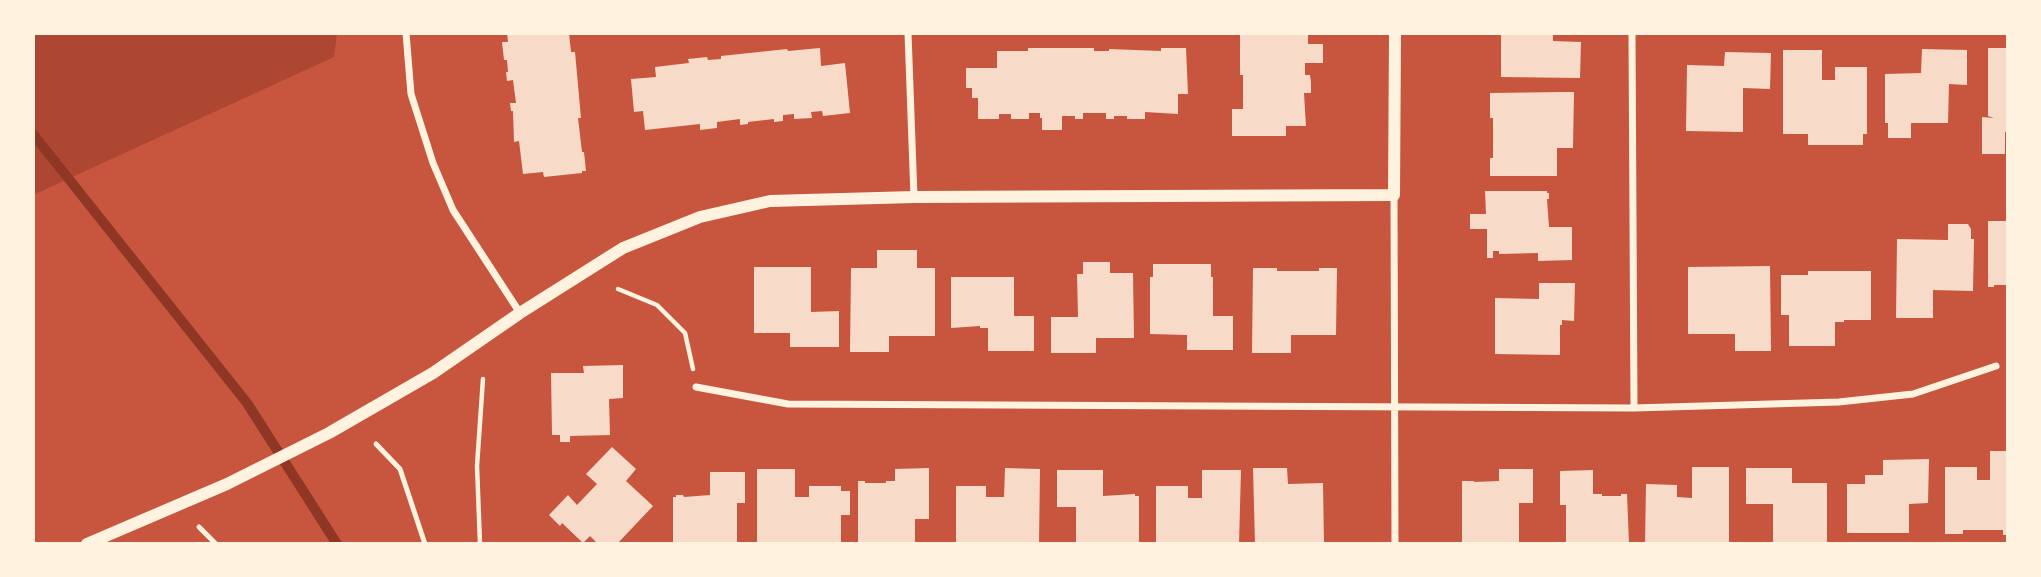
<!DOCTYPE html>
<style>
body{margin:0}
#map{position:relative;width:2041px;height:577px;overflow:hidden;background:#c8553d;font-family:"PT Sans",sans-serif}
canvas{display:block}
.frame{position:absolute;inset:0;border:35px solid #fff3e0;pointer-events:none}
</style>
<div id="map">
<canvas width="2041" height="577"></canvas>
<div class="frame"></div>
</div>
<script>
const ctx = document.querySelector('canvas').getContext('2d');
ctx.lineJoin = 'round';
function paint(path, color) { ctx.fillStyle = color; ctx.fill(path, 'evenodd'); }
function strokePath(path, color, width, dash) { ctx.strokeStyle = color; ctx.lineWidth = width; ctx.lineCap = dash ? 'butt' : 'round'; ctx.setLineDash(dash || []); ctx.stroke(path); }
const green = new Path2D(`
 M33 33H337L334 57 33 195Z`);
const stream = new Path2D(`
 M33 134 247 403 337 544`);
const building = new Path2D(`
 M507 33H569L571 52H575L581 118H578L582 152H584L586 171H582V173L544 177 543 172 523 174 519 141 514 142 513 111H511L510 103H516L513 80 507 81 506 72H508L507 60H504L502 42H508Z
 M1240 33H1308V44H1323V63H1305V75H1310L1311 82V93H1304L1306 126H1286V136H1232V109H1243V75H1240Z
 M1501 33H1553V41L1581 42 1580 78 1501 77Z
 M820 48 821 66 845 63 850 113 823 116 822 111 811 112 812 118 794 119V114L783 115V121L774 122V119L748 122V124L740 125V119L717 122V128L700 130V124L645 130 643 111 634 112 631 79 656 77 655 67 689 63 688 59 707 57 708 60 721 59V56L787 49 788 51Z
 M1028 48H1094V51H1109V49L1161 51V48H1186L1188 94H1178V114L1145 112V119H1127V116H1114V119H1106V113H1083V119H1075V116H1062V130H1042V118H1040V113H1029V119H1011V114H999V119H978V98H972V88H966V68H997V51H1028Z
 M1988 48H2008V132H2005V154H1982V117L1994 118 1988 116Z
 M1922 49 1967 50V85L1949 84 1948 123H1911V138H1888V123H1885V74L1921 73Z
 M1783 50H1822V80H1835V67H1867V134H1863V145H1808V134H1783Z
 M1725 52 1771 53 1770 89 1743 88V132L1686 131 1687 65 1724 66Z
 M1564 92H1574L1573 148H1557V176H1490V158H1493V118H1490V93Z
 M1485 191H1547V193H1549V199H1547L1549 227H1572V260L1538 261V253L1499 254V251H1493V258H1487V229H1470V214H1486Z
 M1988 221H2008V285H1994V287H1988Z
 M1948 224H1968L1971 229V239H1974L1973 291 1933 290V318H1896L1897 239 1948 240Z
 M877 250H917V268H935V336H889V352H850L851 268H877Z
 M1083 262H1110V273H1133L1134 338H1096V353H1051V317H1078L1077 274H1083Z
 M1153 264H1211V277H1213V316H1233V350H1187V335L1150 334V277H1153Z
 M1770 266 1771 351H1735V334H1688V267Z
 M754 267H811V312L839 311V347H790V333H754Z
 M1253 268H1277V271H1319V268H1337L1336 335H1291V353H1252Z
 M1808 271H1871V320H1844V322H1835V346H1789V315H1781V275H1808Z
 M951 277H1014V316H1034V351H988V328H980V326L951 328Z
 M1539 283H1575L1574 321 1562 320V325H1560V355L1495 354V298L1539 299Z
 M623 365V398L609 399 610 435 570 436V442H560V435H552L551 373H584L583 366Z
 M612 447 636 469 626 481 653 506 617 544H598L590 536 583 543 562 523 560 526 549 515 568 495 577 505 597 484 586 474Z
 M1990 451H2008V535H2003V530H1963V534H1945V467H1977V480H1990Z
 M1929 459 1928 503 1909 504V533H1847V484H1865V475H1883V460Z
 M1692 467H1729V544H1645L1646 484 1677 485V497L1692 498Z
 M929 468V519H915V544H858V481H865V483H886V481H895V469Z
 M1005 468 1040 469 1039 544H956V486H986V497H1004Z
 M1253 468H1287L1288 484 1323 483 1324 544H1255Z
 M1746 468H1792V483H1827V544H1773V504H1746Z
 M757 469H795V497H809V486H841V491H850V515H841V544H757Z
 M1499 469H1533V503H1519V544H1462V481H1474V482L1499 481Z
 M1057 470H1103V496L1135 494V496H1139V544H1076V507H1057Z
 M1202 470H1241L1239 544H1156V486H1188V498H1202Z
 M1593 470V494H1602V496H1621V494H1627L1629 544H1566V505H1560V471Z
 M710 472H745V503H737V544H673V497H676V495H683L684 497 710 495Z`);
const path = new Path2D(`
 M618 289 657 305 685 333 693 369
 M480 544 477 466 483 379`);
const service = new Path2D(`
 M376 444 400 469 425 544
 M199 527 216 544`);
const minor = new Path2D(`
 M406 33 411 94 433 163 453 210 520 313
 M908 33 914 197
 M1632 33 1634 408
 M1394 195 1395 544
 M696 387 788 404 1634 408 1839 402 1913 394 1996 366`);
const tertiary = new Path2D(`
 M87 544 227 484 329 433 433 373 520 313 623 248 700 217 770 201 914 197 1394 195 1395 33`);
paint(green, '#ae4732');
strokePath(stream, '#8f3625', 10);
paint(building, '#f7dbc8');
strokePath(path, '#fff3e0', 4.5);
strokePath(service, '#fff3e0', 5);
strokePath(minor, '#fff3e0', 7);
strokePath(tertiary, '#fff3e0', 12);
</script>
